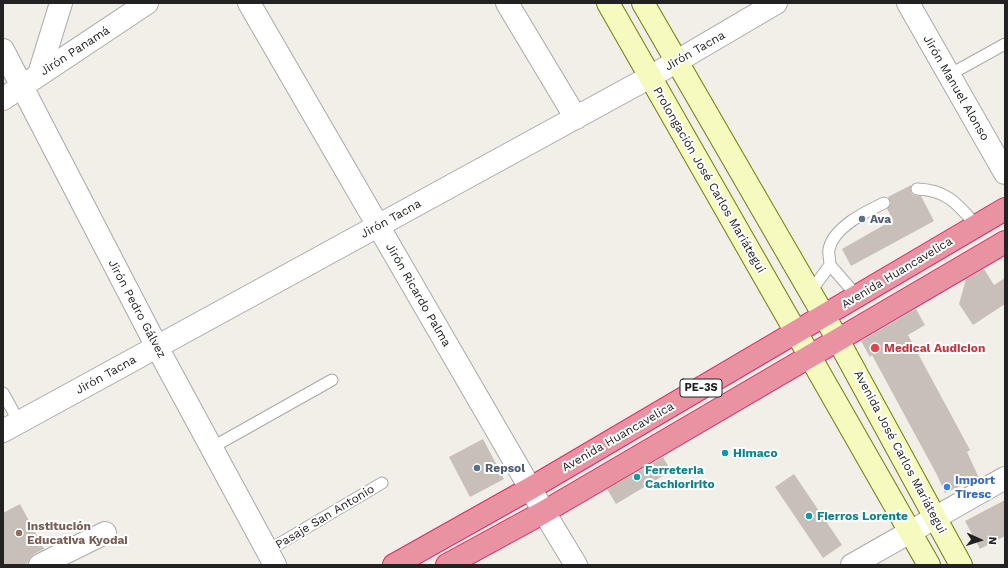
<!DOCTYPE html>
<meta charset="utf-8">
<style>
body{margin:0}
#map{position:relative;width:1008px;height:568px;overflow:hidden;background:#f2efe9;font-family:"Work Sans",sans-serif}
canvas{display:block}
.frame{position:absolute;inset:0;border:4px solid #222;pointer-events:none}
.north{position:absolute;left:960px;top:520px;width:40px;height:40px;-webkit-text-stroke:3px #fff;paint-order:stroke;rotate:93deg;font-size:11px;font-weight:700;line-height:16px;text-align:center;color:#222}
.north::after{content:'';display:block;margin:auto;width:14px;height:18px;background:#222;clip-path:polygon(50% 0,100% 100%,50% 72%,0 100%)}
</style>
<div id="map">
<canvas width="1008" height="568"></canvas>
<div class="frame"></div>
<div class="north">N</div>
</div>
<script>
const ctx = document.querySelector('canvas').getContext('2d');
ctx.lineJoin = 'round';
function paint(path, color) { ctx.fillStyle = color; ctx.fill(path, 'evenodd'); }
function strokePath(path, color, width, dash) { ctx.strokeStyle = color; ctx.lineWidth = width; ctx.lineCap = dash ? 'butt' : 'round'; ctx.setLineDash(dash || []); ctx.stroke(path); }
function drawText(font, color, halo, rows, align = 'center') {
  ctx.font = font + ' "Work Sans",sans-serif'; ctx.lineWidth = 4; ctx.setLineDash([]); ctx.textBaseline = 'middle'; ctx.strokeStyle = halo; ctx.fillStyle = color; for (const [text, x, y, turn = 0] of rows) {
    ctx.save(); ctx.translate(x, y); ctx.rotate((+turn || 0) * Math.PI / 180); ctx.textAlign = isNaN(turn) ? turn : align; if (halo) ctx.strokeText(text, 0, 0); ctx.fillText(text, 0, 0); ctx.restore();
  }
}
const building = new Path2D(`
 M911 185V192L913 195 921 196 934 221 851 266 842 249 884 225 883 223 892 218 887 209 891 203 888 197Z
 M984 269 994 285 1005 278V304L973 325 959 304 966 279Z
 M916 309 925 325 908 335 970 450 967 452 979 478 945 493 937 475 872 355 870 357 861 341Z
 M483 439 504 479 470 497 449 457Z
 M663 457 671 471 616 504 607 489Z
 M794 474 842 545 823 558 775 487Z
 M1005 500V536L980 549 965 521Z
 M20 504 44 549 34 554 30 558 28 563 24 565H3V513Z`);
const lane = new Path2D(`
 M949 75 1005 44
 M917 189C948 190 958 205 976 225
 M830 265 857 296
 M811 291 830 265C830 260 828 253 829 249 834 227 865 212 884 203
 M3 393 19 422
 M211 448 332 380
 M267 551 382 483`);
const street = new Path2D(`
 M249 3 544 512 576 565
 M507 3 576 118
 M908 3 1005 173
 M3 50 157 347 275 565
 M39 74 61 3
 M3 99 147 3
 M3 431 650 77 776 3
 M40 565 105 533
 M852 565 1005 478`);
const secondary = new Path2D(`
 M608 3 929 565
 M643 3 838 340 961 565`);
const highway = new Path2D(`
 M394 565 531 488 1005 209
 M447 565 544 512 1005 242`);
const markers = [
 [862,219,4,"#5c6f8a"],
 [875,348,5,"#e0444e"],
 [725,453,4,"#0f9aa8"],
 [477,468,4,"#5c6f8a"],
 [637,477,4,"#0f9aa8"],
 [947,487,4,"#3f7fe0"],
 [809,516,4,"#0f9aa8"],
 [19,533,4,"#8d6e63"]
];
const shields = [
 [701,388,42]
];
const shieldNames = [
 ["PE-3S",701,388]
];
const streetNames = [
 ["Jirón Panamá",75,51,-33],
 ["Jirón Tacna",695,51,-30],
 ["Jirón Manuel Alonso",956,88,60],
 ["Prolongación José Carlos Mariátegui",709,180,60],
 ["Jirón Tacna",391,219,-29],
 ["Avenida Huancavelica",897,273,-31],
 ["Jirón Ricardo Palma",418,295,60],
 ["Jirón Pedro Gálvez",137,309,62],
 ["Jirón Tacna",106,375,-29],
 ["Avenida Huancavelica",618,437,-30],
 ["Avenida José Carlos Mariátegui",900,452,62],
 ["Pasaje San Antonio",325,517,-31]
];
const serviceNames = [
 ["Ava",870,219],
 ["Repsol",485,468]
];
const healthNames = [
 ["Medical Audicion",884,348]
];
const cultureNames = [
 ["Himaco",733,453],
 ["Ferreteria",645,470],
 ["Cachioririto",645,484],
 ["Fierros Lorente",817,516]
];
const shopNames = [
 ["Import",955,480],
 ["Tiresc",955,494]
];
const educationNames = [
 ["Institución",27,526],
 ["Educativa Kyodai",27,540]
];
paint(building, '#c7bfb8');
strokePath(lane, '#a9a9a9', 13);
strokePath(street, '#a9a9a9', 24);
strokePath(secondary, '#707d05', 24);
strokePath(highway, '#dc2a67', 24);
strokePath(lane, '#fff', 11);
strokePath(street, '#fff', 22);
strokePath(secondary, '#f7fabf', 22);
strokePath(highway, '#e892a2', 22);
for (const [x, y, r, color] of markers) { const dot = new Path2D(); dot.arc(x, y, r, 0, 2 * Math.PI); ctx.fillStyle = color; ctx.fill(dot); strokePath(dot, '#fff', 1.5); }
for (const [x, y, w] of shields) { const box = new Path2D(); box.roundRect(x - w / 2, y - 9, w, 18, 3); ctx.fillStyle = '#fff'; ctx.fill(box); strokePath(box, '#222', 1); }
drawText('bold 11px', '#222', null, shieldNames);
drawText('12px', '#222', '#fff', streetNames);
drawText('bold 12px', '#4e5e75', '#fff', serviceNames, 'left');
drawText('bold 12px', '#be3a42', '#fff', healthNames, 'left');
drawText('bold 12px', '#0d838f', '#fff', cultureNames, 'left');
drawText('bold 12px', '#366cbe', '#fff', shopNames, 'left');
drawText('bold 12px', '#785e54', '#fff', educationNames, 'left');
</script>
